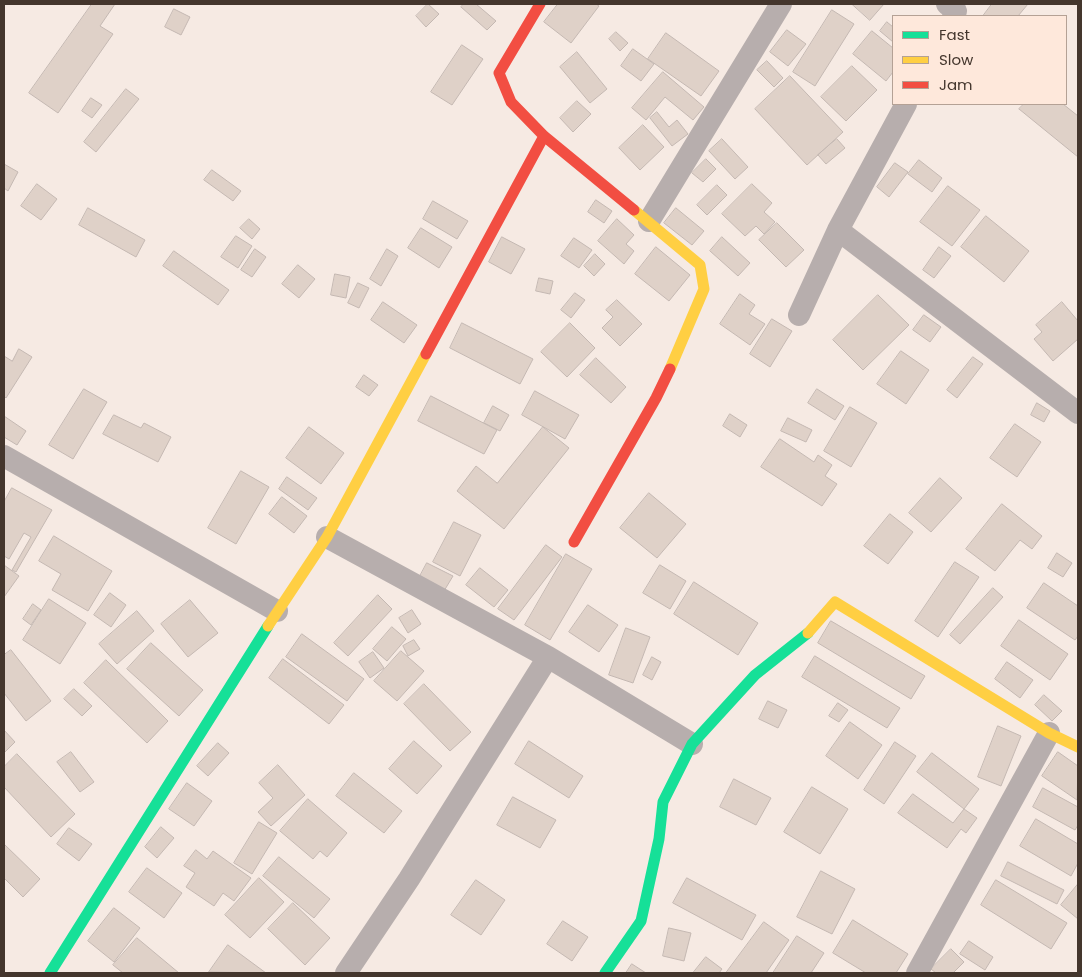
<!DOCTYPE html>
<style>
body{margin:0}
#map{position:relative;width:1082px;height:977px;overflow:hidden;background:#f6eae3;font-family:Poppins,sans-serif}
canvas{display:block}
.frame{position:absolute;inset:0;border:5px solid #44362d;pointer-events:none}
.legend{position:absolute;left:892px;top:15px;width:175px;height:90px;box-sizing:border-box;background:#fee8db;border:1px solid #b4a195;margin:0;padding:6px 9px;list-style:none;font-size:15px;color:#44362d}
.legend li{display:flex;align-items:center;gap:10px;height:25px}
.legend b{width:25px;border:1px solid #b4a195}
</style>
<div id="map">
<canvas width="1082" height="977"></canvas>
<div class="frame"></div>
<ul class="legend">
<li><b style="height:6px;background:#16e098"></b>Fast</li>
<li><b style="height:6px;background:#ffcf43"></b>Slow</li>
<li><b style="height:6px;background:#f24e42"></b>Jam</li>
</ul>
</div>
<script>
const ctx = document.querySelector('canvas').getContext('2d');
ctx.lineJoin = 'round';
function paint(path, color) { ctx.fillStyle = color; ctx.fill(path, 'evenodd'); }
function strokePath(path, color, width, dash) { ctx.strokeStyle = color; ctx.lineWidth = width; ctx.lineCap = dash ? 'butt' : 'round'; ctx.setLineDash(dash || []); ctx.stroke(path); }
const building = new Path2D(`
 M92 4H115L100 26 113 34 58 113 29 93Z
 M428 4 439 14 426 27 416 16Z
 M464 4H476L496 21 487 30 461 7Z
 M558 4H596L599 6 571 43 544 22Z
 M852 4H884L870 20Z
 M992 4H1028L1018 16H983Z
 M174 9 190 17 181 35 165 27Z
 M832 10 854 24 815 86 793 72Z
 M887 22 893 27V42L880 31Z
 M787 30 806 44 788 66 770 52Z
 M872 31 893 48V72L886 81 853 54Z
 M616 32 628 43 620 51 609 39Z
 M666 33 719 71 701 96 648 59Z
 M462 45 483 59 452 105 431 92Z
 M633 49 654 64 641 81 621 66Z
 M577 52 607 89 590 103 560 67Z
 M767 61 783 78 774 87 757 70Z
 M852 66 877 90 846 121 821 97Z
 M663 72 704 107 693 120 665 97 646 120 632 108Z
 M790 76 843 132 807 165 755 109Z
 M126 89 139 99 96 152 84 142Z
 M91 98 102 105 92 118 82 111Z
 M577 101 591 114 573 132 560 118Z
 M1024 104H1063L1078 116V157L1019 109Z
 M657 112 669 127 677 120 688 134 672 146 650 118Z
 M643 125 664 147 640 170 619 148Z
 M722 139 748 167 735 179 709 151Z
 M837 139 845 148 826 164 818 155Z
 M706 159 716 169 703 182 692 173Z
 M919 160 942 178 932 192 908 174Z
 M895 163 908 172 889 197 877 187Z
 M4 164 18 172 8 191 4 188Z
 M212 170 241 191 233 201 204 180Z
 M37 184 57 199 41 220 21 206Z
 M752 184 772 203 764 212 775 222 764 234 756 226 745 236 722 214Z
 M717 185 727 195 707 215 697 205Z
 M948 186 980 210 952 246 920 222Z
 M596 200 612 211 604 223 588 212Z
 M433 201 468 221 457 239 423 219Z
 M88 208 145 240 136 257 79 225Z
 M676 208 704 231 692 245 664 223Z
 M986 216 1029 251 1004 282 961 247Z
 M249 219 260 229 252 239 240 228Z
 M617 219 634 235 626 244 634 251 624 264 598 241Z
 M777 223 804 250 786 267 759 240Z
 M421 228 452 247 439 268 408 248Z
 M236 236 252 246 238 268 221 257Z
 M502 237 525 249 511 274 489 262Z
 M722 237 750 263 738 276 710 251Z
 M574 238 592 250 579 268 561 256Z
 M656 247 690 275 669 301 635 274Z
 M939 247 951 256 934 278 923 270Z
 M255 249 266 257 252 277 241 270Z
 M387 249 398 256 381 286 370 279Z
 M174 251 229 290 218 305 163 266Z
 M595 254 605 264 594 276 584 266Z
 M298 265 315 279 299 298 282 284Z
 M335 274 350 277 346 298 331 295Z
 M539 278 553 281 550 294 536 291Z
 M358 283 369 288 359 308 348 303Z
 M575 293 585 300 571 318 561 310Z
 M740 294 755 305 749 314 765 324 750 345 720 324Z
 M878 295 909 325 863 370 833 340Z
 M617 300 642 324 620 346 602 328 613 317 606 310Z
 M383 302 417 325 404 343 371 320Z
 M1062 302 1078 321V339L1053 361 1034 339 1042 332 1036 325Z
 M924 315 941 327 930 342 913 330Z
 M772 319 792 331 770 367 750 354Z
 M462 323 533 359 520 384 450 348Z
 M570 323 595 348 567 377 541 352Z
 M19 349 32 357 6 398 4 396V356L12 361Z
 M901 351 929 370 906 404 877 384Z
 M973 357 983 364 957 398 947 390Z
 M596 358 626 387 611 403 580 375Z
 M364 375 378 385 369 396 356 387Z
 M84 389 107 402 73 459 49 445Z
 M817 389 844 406 835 420 808 403Z
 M535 391 579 415 565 439 522 415Z
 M431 396 497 430 484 454 418 421Z
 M1037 403 1050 411 1044 422 1031 415Z
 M493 406 509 415 500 431 484 423Z
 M850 407 877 423 851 467 824 451Z
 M730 414 747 425 740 437 723 426Z
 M114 415 141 428 144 423 171 437 158 462 103 434Z
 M4 416 26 431 17 445 4 437Z
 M788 418 812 430 806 442 781 431Z
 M1015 424 1041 442 1017 477 990 458Z
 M309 427 344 453 321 484 286 458Z
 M543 427 569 448 504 529 457 491 476 466 497 483Z
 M780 439 814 462 818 455 832 465 825 476 837 484 822 506 761 467Z
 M241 471 269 487 236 544 208 528Z
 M287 477 317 498 308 510 279 489Z
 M940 478 962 498 931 532 909 513Z
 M12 488 52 510 16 572 12 570 31 537 24 533 9 559 4 556V502Z
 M649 493 686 524 657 558 620 528Z
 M282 497 307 516 294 533 269 514Z
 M1002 504 1042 536 1032 549 1020 540 995 571 966 549Z
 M890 514 913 532 888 564 864 546Z
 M454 522 481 535 460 576 433 562Z
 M54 536 112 571 88 611 52 590 61 574 39 561Z
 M546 545 562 557 514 620 498 609Z
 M1057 553 1072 563 1063 577 1048 568Z
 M566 554 592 569 550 640 525 625Z
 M955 562 979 577 938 637 915 621Z
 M427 563 453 576 444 591 419 578Z
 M4 565 19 576 4 597Z
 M660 565 686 581 670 609 643 593Z
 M480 568 508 590 494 607 466 585Z
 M694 582 758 623 738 655 674 614Z
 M1044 583 1078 606V636L1075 640 1027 608Z
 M993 588 1003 597 960 644 950 635Z
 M110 593 126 605 111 627 94 615Z
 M378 595 392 609 348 656 334 643Z
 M49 599 86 623 60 664 23 640Z
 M190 600 218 633 188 657 161 624Z
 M33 604 41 610 31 625 23 619Z
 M588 605 618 625 599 652 569 632Z
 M412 610 421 624 408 633 399 618Z
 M137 611 154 631 117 664 99 644Z
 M1019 620 1068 654 1050 680 1001 646Z
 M831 621 925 676 911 699 818 643Z
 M392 627 406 639 387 661 373 649Z
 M626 628 650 637 633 683 609 675Z
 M302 634 364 679 347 701 286 657Z
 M414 640 420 649 408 656 403 646Z
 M151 643 203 690 179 716 127 669Z
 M11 650 51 701 26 721 4 693V655Z
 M401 651 424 671 397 701 374 681Z
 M373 652 384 668 370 678 359 662Z
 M815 656 900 708 887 728 802 677Z
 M652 657 661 662 652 680 643 675Z
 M283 659 344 705 329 724 269 678Z
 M106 660 168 721 147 743 84 683Z
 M1007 662 1033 680 1020 698 995 679Z
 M424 684 471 732 450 751 404 704Z
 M74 689 92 706 82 716 64 699Z
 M1044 695 1062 711 1052 721 1035 705Z
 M768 701 787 710 778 728 759 719Z
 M838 703 848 710 839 722 829 716Z
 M850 722 882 745 858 779 826 756Z
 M998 726 1021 736 1001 786 978 777Z
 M4 730 15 742 4 753Z
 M414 741 442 766 417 794 389 769Z
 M529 741 583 776 569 798 515 764Z
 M895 742 916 756 884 804 864 790Z
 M218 743 229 753 208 776 197 766Z
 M71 752 94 782 80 792 57 762Z
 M1058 752 1078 766 1077 800 1042 776Z
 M932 753 979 789 964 809 917 772Z
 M17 754 75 814 51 837 4 787V767Z
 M278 765 305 795 271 826 258 812 273 798 259 783Z
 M354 773 402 811 384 833 336 796Z
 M734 779 771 798 756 825 720 807Z
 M187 783 212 801 194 826 169 809Z
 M812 787 848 809 820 854 784 832Z
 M1043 788 1078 807V825L1075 830 1033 807Z
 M913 794 953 823 964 809 977 818 966 833 961 829 947 848 898 813Z
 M513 797 556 820 540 848 497 825Z
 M308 799 347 833 327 857 320 851 313 859 280 831Z
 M1036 819 1078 844V863L1071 876 1020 846Z
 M259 822 277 833 252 874 234 863Z
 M161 827 174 838 157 858 145 847Z
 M69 828 92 844 79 861 57 844Z
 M4 844 40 879 23 897 4 878Z
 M196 850 207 859 213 851 251 878 234 901 223 893 214 906 186 887 195 873 184 866Z
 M279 857 330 899 314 918 263 876Z
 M1008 862 1064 890 1057 904 1001 876Z
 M147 868 182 893 164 918 129 892Z
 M821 871 855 889 832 934 797 917Z
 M259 878 284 902 250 938 225 915Z
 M687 878 756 915 742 940 673 903Z
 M476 880 505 900 481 935 451 915Z
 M996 880 1067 923 1051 949 981 905Z
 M1078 884V919L1061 905Z
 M293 903 330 938 305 965 268 929Z
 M114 908 140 928 114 962 88 941Z
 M853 920 908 954 896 973H866L833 953Z
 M563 921 588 937 572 961 547 944Z
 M764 922 789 940 766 973H726Z
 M669 928 691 933 684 961 663 956Z
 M797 936 824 953 811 973H773Z
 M137 938 179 973H123L113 965Z
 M969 941 993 957 985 970 960 954Z
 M228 945 266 973 209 972Z
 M951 949 964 962 953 973H936L931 969Z
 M706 957 722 969 719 973H693Z
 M632 964 646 973H626Z`);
const street = new Path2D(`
 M947 4 956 11 953 16
 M649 221 781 4
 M838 230 1078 413
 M799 315 838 230 906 104
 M4 456 277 611
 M327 537 548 657 692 744
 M346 973 409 879 548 657
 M917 973 1049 733`);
const fast = new Path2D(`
 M50 973 268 626
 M605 973 641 921 659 839 663 802 692 744 755 675 808 633`);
const slow = new Path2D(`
 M634 210 700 265 704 289 670 369
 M268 626 327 537 426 354
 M808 633 835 602 1049 733 1078 747`);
const jam = new Path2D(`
 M540 4 499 73 511 102 544 136 634 210
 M426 354 544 136
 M574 542 656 398 670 369`);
paint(building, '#dfd1c8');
strokePath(building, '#c4b8b2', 1);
strokePath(street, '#b7aead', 22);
strokePath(fast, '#16e098', 11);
strokePath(slow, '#ffcf43', 11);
strokePath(jam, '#f24e42', 11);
</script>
